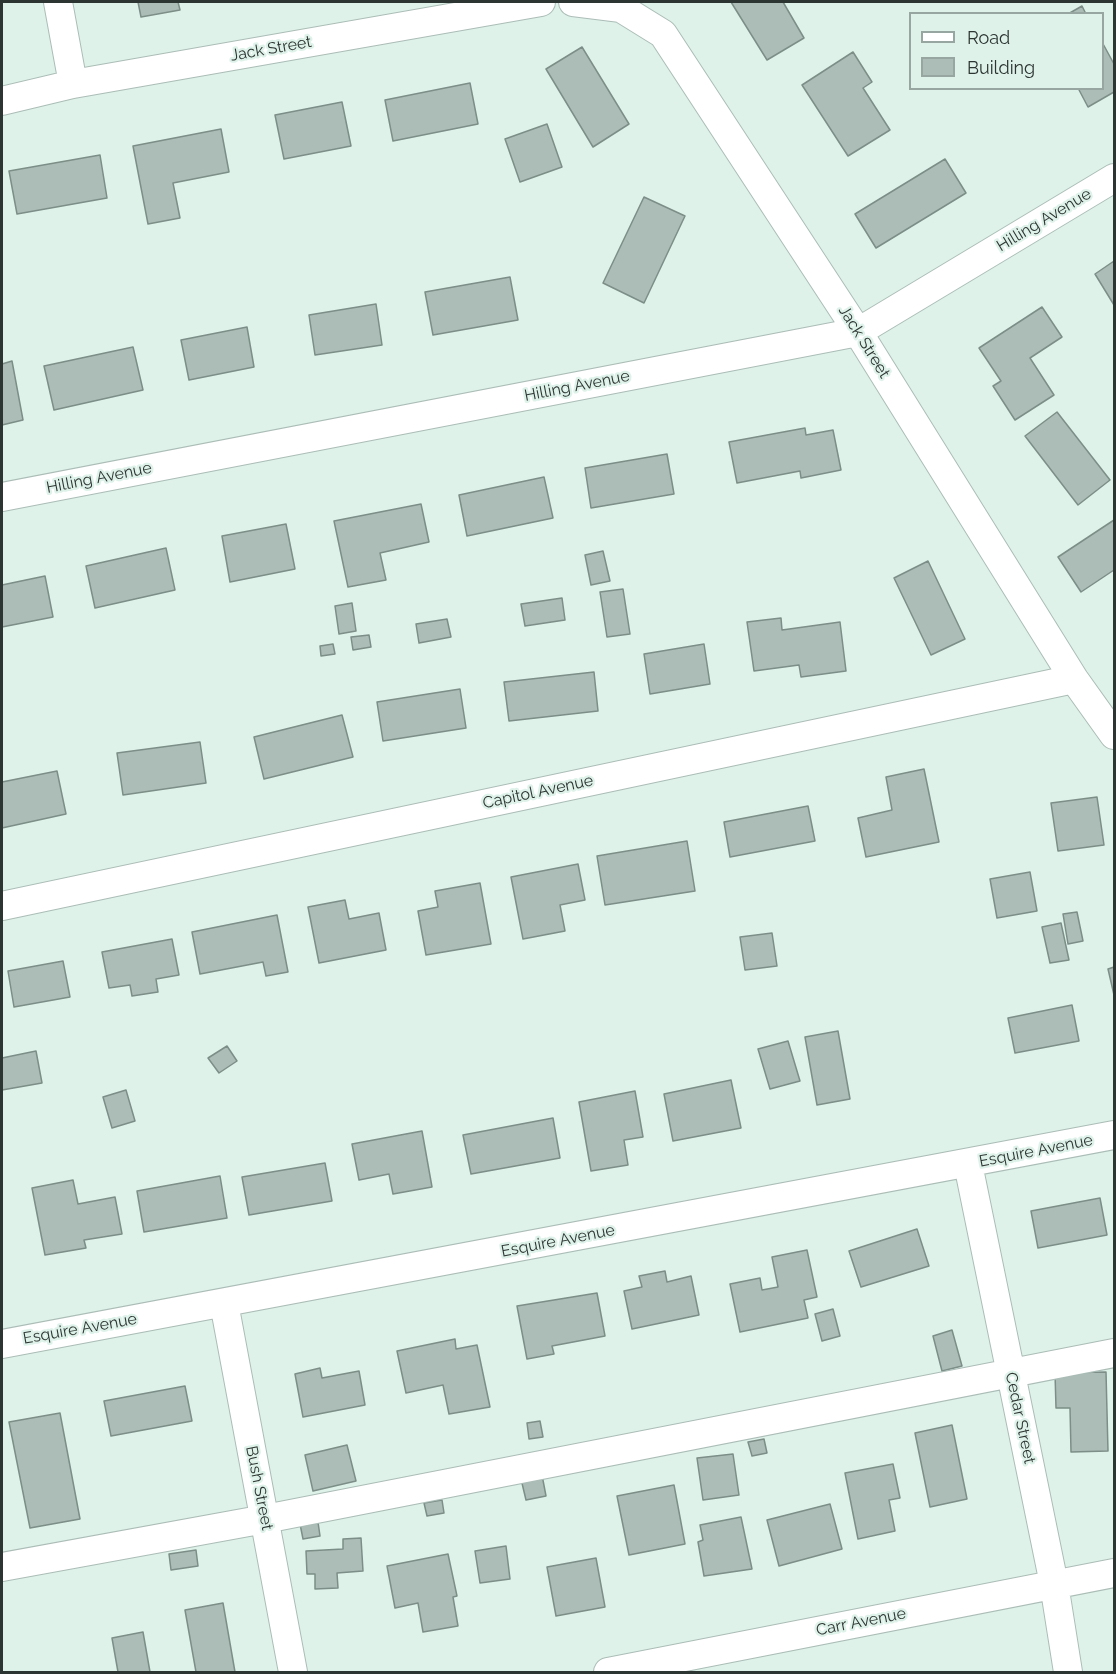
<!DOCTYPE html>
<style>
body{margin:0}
#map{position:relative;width:1116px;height:1674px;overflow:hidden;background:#def2ea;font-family:Raleway,sans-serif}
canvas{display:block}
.frame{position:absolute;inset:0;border:3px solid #2d3532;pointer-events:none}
.legend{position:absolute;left:909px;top:12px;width:195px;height:78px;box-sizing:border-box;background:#def2ea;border:2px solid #97a6a0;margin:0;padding:8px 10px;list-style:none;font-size:18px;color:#2d3532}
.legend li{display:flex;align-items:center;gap:12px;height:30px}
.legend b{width:30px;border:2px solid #97a6a0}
</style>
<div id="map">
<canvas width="1116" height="1674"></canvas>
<div class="frame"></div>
<ul class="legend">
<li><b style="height:8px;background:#fff"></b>Road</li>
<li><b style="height:16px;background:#abbdb6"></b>Building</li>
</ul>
</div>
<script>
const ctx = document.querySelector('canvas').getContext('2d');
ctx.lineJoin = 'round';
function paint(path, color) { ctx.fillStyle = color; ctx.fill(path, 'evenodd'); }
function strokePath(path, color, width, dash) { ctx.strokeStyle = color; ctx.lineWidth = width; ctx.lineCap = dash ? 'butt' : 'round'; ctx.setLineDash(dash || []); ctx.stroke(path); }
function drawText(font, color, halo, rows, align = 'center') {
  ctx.font = font + ' Raleway,sans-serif'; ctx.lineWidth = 4.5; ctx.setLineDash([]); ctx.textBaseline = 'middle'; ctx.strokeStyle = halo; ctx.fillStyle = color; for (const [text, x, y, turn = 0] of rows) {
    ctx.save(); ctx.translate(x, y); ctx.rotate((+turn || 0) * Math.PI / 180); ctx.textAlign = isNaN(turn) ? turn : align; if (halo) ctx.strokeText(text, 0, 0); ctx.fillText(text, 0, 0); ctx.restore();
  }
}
const building = new Path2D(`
 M138 2H178L180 10 141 17Z
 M731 2H783L804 38 767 60Z
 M1082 6 1086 14H1068Z
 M1102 42 1114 64V92L1088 107 1078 88H1102Z
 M582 47 629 124 593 147 546 69Z
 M853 52 872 82 863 88 890 130 848 156 802 85Z
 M470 83 478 124 393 141 385 100Z
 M342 102 351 146 284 159 275 115Z
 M547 124 562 167 520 182 505 139Z
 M221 129 229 172 173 183 180 218 148 224 133 146Z
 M100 155 107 198 17 214 9 171Z
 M945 159 966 193 876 248 855 214Z
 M644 197 685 216 644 303 603 283Z
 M1114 261V305L1095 274Z
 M510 277 518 320 433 335 425 292Z
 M376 304 382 345 315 355 309 315Z
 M1042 307 1062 337 1030 358 1054 395 1015 420 993 386 1001 381 979 348Z
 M247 327 254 367 189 380 181 340Z
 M133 347 143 390 54 410 44 366Z
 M12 361 23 420 2 425V364Z
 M1057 412 1110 480 1078 505 1025 436Z
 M805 428 806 435 833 430 841 470 801 478 800 471 737 483 729 442Z
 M667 454 674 494 591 508 585 468Z
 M544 477 553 518 467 536 459 495Z
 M421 504 429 542 380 553 386 580 348 587 334 521Z
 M1114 520V570L1081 592 1058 557Z
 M286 524 295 569 230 582 222 536Z
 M166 548 175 590 95 608 86 566Z
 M603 551 610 581 591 585 585 555Z
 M928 561 965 639 931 655 894 578Z
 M45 576 53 617 2 627V585Z
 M623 589 630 634 607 637 600 592Z
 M562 598 565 620 525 626 521 604Z
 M352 603 356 631 339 634 335 606Z
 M781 618 782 630 840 622 846 671 801 677 799 665 754 671 747 622Z
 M447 619 451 637 419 643 416 624Z
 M369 635 371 647 353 650 351 637Z
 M333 644 335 654 321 656 320 646Z
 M704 644 710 684 650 694 644 654Z
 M594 672 598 711 509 721 504 682Z
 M460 689 466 728 383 741 377 702Z
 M342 715 353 757 264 779 254 737Z
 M200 742 206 783 123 795 117 753Z
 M924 769 939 842 866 857 858 818 892 810 886 777Z
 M57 771 66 814 2 828V782Z
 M1097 797 1104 845 1058 851 1051 803Z
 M808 806 815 841 730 857 724 822Z
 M687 841 695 891 605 905 597 856Z
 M578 864 585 900 560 905 565 931 523 939 511 877Z
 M1030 872 1037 911 997 918 990 879Z
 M480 883 491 944 426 955 418 911 438 907 435 891Z
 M345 900 349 919 379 913 386 950 319 963 308 907Z
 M1077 912 1083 941 1068 944 1063 914Z
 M277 915 288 972 266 976 263 962 200 974 192 932Z
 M1061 923 1069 960 1050 963 1042 927Z
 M772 933 777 966 745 970 740 937Z
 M172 939 179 975 156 979 158 992 132 996 130 985 109 988 102 952Z
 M63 961 70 997 14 1007 8 971Z
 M1114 967V995L1108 969Z
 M1072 1005 1079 1041 1015 1053 1008 1018Z
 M838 1031 850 1099 817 1105 805 1037Z
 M788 1041 800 1081 770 1089 758 1049Z
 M227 1046 237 1061 219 1073 208 1058Z
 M36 1051 42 1083 2 1090V1058Z
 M731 1080 741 1128 673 1141 664 1094Z
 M126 1090 135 1121 112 1128 103 1097Z
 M635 1091 643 1137 624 1140 628 1165 591 1171 579 1102Z
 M553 1118 560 1158 471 1174 463 1135Z
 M422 1131 432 1187 393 1194 389 1174 359 1180 352 1144Z
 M325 1163 332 1201 249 1215 242 1177Z
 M220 1176 227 1218 144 1232 137 1191Z
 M73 1180 78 1204 115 1197 122 1234 84 1240 86 1248 45 1255 32 1188Z
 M1100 1198 1107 1235 1038 1248 1031 1211Z
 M917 1229 929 1266 861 1287 849 1251Z
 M807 1250 817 1297 804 1300 808 1318 740 1332 730 1284 760 1278 762 1290 778 1287 772 1257Z
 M665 1271 667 1282 691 1276 699 1315 632 1329 624 1291 642 1287 639 1276Z
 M597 1293 605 1336 552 1346 554 1354 527 1359 517 1306Z
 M833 1309 840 1336 822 1341 815 1314Z
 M952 1330 962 1366 942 1371 933 1336Z
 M455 1339 456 1349 477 1345 490 1407 449 1414 443 1385 406 1393 397 1351Z
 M320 1368 322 1378 359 1371 365 1405 303 1417 295 1374Z
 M1106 1372 1108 1451 1071 1452 1070 1408H1056L1055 1373Z
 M185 1386 192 1421 111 1436 104 1401Z
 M60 1413 80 1519 30 1528 9 1422Z
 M540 1421 543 1437 529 1439 527 1423Z
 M952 1425 967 1499 930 1507 915 1433Z
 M764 1439 767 1453 752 1456 748 1442Z
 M347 1445 356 1481 313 1491 305 1455Z
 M733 1454 739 1495 703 1500 697 1458Z
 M893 1464 900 1498 889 1500 895 1531 858 1539 845 1473Z
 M542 1475 546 1496 526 1500 521 1479Z
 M674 1485 685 1544 629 1555 617 1496Z
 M442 1500 444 1513 427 1516 424 1503Z
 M830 1504 842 1549 779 1566 767 1520Z
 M741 1517 752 1569 704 1576 698 1542 703 1540 700 1525Z
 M318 1522 320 1536 303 1539 300 1524Z
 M361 1538 363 1571 337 1573 338 1588 315 1589V1574H307L306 1551 343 1549V1539Z
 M506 1546 510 1579 480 1583 475 1551Z
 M196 1550 198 1566 171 1570 169 1554Z
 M448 1554 457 1596 453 1597 458 1626 423 1632 418 1603 395 1608 387 1566Z
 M596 1558 605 1607 556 1616 547 1567Z
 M223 1603 235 1672H196L185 1610Z
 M143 1632 150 1672H118L112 1638Z`);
const minor = new Path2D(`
 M58 2 73 84
 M573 2 621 8 663 34 858 332 1074 679 1114 735
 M2 101 73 84 541 2
 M2 497 858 332 1114 178
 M2 906 1074 679
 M968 1164 1054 1584 1068 1672
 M224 1303 293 1672
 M2 1344 1114 1135
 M2 1567 265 1519 1114 1353
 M608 1672 1114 1573`);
const streetNames = [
 ["Jack Street",271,49,-10],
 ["Hilling Avenue",1044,220,-31],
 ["Jack Street",864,342,58],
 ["Hilling Avenue",577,386,-11],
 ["Hilling Avenue",99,478,-11],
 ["Capitol Avenue",538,792,-12],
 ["Esquire Avenue",1036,1151,-11],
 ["Esquire Avenue",558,1241,-11],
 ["Esquire Avenue",80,1329,-10],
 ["Cedar Street",1020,1418,78],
 ["Bush Street",259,1488,79],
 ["Carr Avenue",861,1622,-11]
];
paint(building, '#abbdb6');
strokePath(building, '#7c8e87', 1.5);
strokePath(minor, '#abbdb6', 30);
strokePath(minor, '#fff', 28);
drawText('16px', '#2d3532', '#def2ea', streetNames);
</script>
